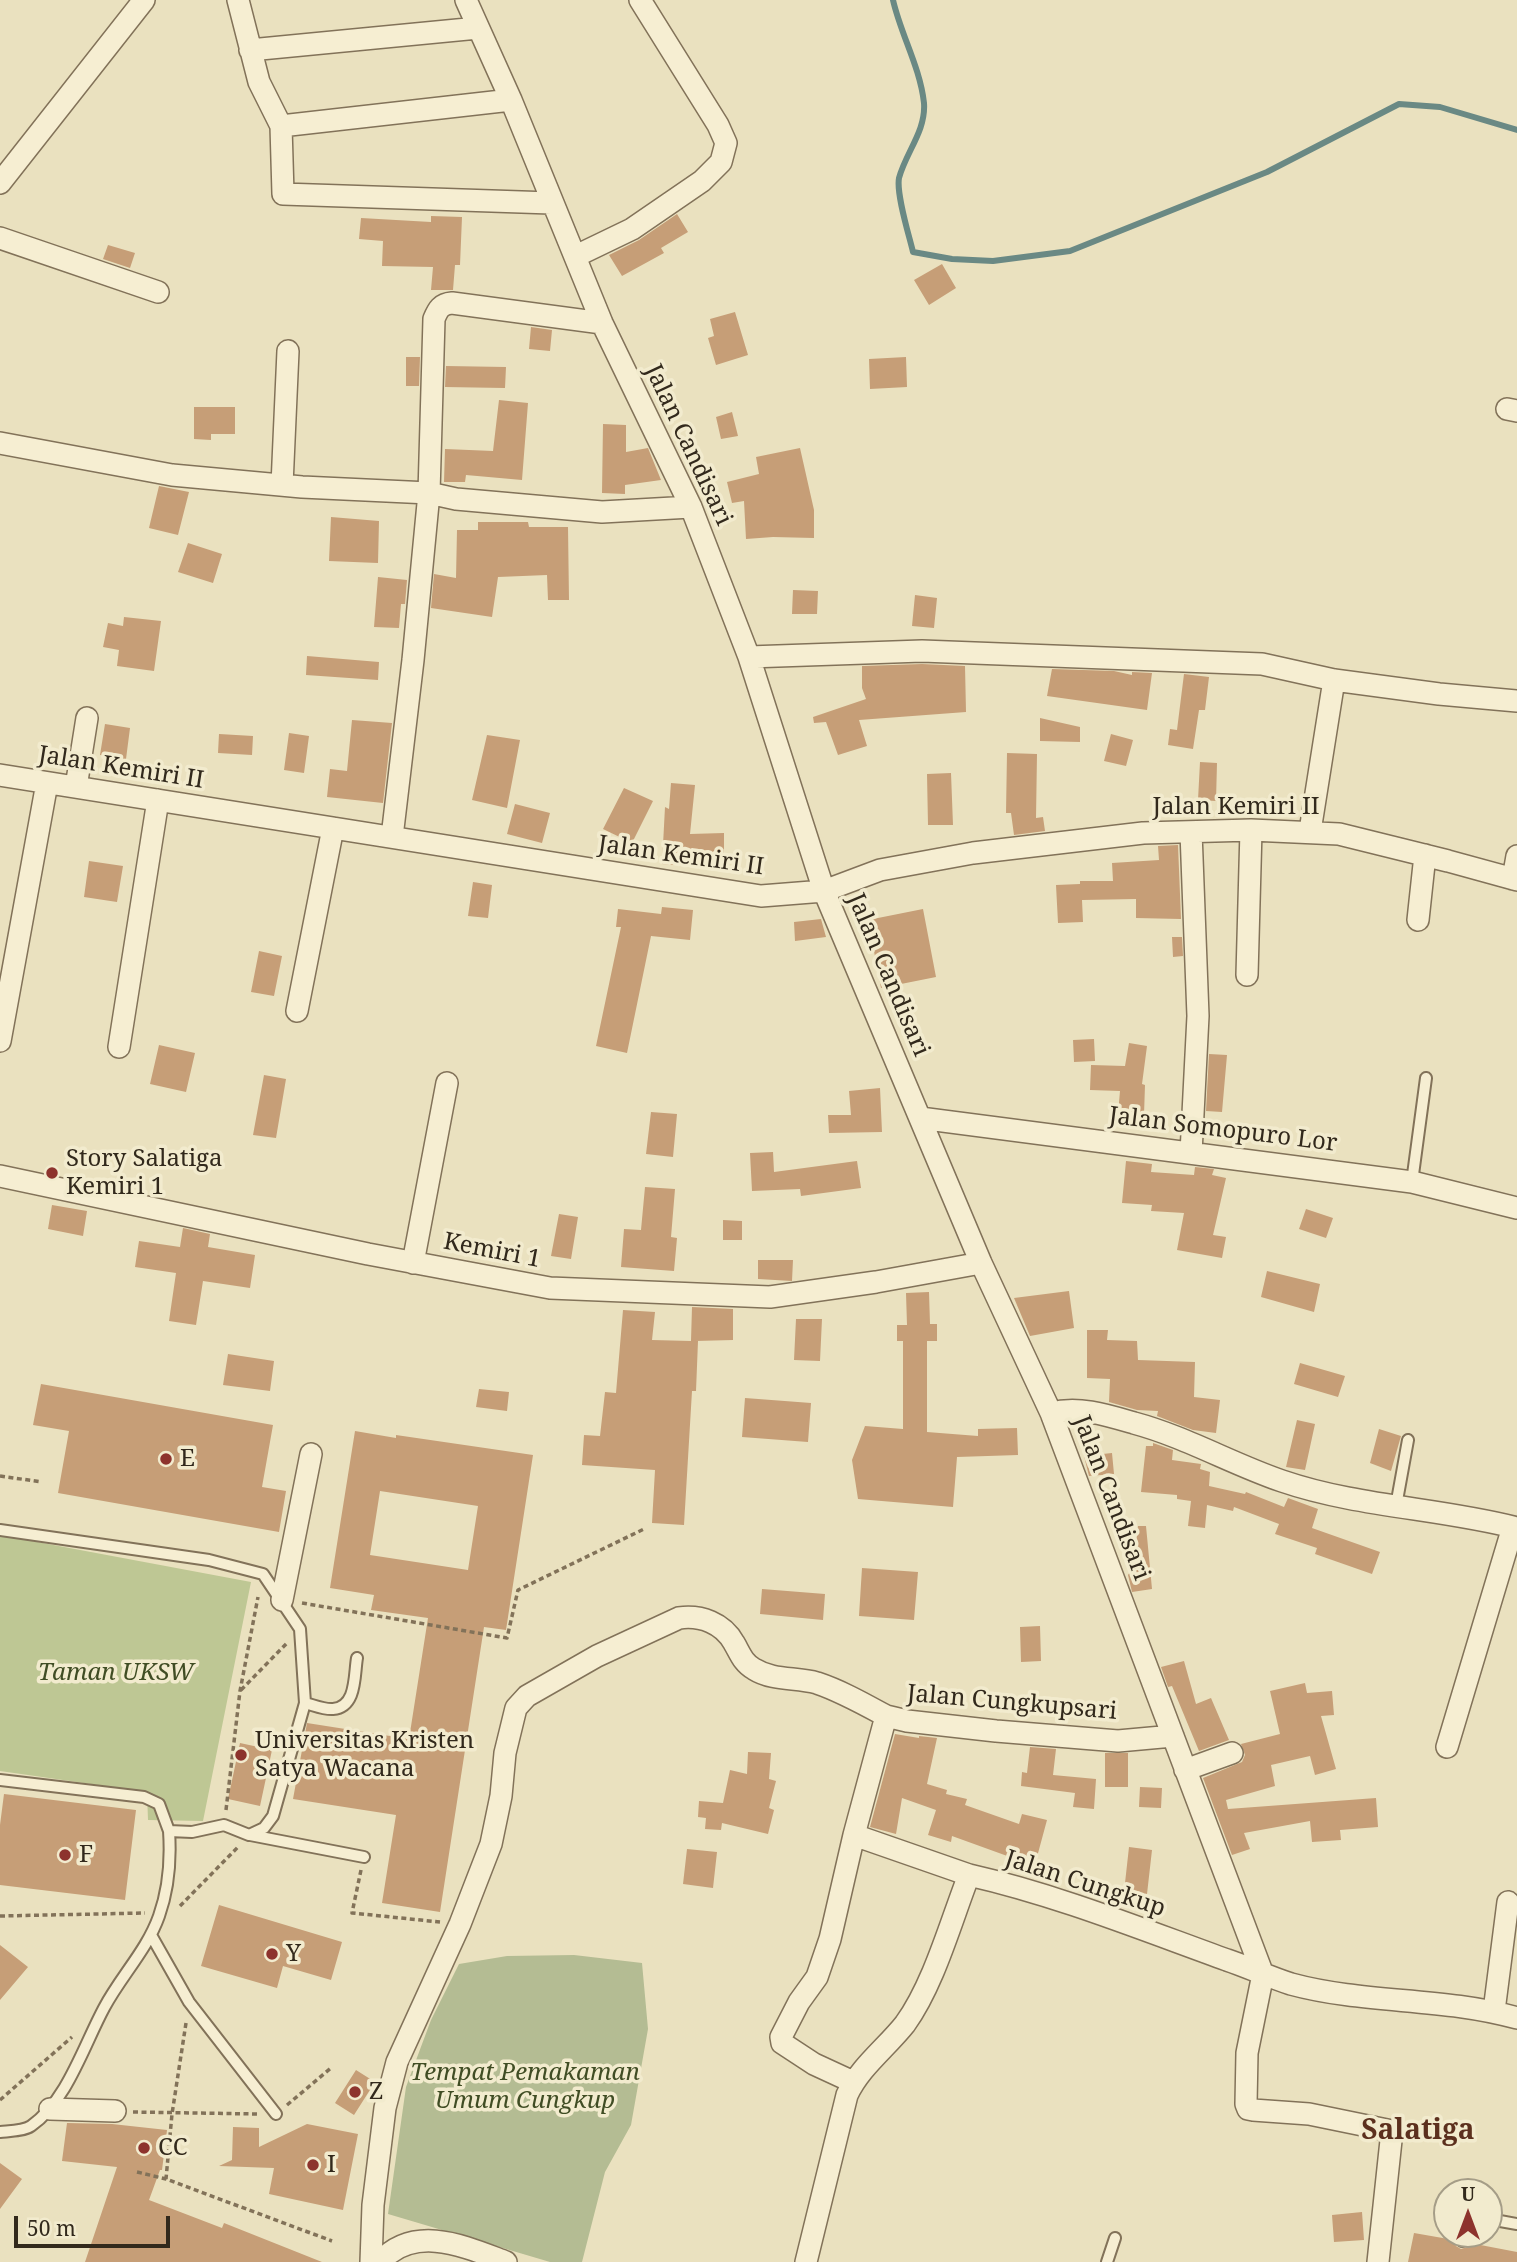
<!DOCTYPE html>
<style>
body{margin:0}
#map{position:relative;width:1517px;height:2262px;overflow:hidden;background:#eae1bf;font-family:"Noto Serif",serif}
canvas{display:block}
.north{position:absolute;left:1433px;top:2178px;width:70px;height:70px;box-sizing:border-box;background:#f2ebce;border:2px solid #a59d87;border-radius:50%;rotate:0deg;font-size:19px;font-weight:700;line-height:28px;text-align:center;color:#32291c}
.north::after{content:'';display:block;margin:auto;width:24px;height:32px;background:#8d332d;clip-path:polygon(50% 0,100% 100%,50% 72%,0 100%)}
.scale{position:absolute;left:14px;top:2216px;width:156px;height:32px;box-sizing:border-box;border:4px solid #32291c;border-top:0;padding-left:9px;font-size:21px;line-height:24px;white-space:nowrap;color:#32291c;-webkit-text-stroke:5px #f2ebce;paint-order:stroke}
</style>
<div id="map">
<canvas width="1517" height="2262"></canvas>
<div class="north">U</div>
<div class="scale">50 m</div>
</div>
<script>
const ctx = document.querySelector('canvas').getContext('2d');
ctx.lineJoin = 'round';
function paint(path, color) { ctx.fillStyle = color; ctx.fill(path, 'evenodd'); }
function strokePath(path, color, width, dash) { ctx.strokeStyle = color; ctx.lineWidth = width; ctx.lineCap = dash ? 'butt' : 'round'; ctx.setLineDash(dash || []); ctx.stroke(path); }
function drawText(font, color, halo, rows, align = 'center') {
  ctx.font = font + ' "Noto Serif",serif'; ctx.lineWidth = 7; ctx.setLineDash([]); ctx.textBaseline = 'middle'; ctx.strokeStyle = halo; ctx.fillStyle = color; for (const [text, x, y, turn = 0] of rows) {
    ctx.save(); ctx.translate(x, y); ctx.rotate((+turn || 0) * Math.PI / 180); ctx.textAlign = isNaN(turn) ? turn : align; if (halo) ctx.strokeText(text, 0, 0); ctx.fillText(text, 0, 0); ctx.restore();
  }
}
const green = new Path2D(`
 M0 1535 251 1582 203 1821 148 1820 147 1792 0 1771Z`);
const cemetery = new Path2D(`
 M574 1955 642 1963 648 2029 631 2125 605 2172 582 2262H550L388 2214 406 2087 431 2020 459 1964 507 1956Z`);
const stream = new Path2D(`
 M893 0C901 35 920 67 924 103 926 131 906 152 899 178 896 194 909 235 913 252L952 259 993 261 1070 251 1267 172 1399 104 1440 107 1517 130`);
const building = new Path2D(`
 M677 214 688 232 661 248 664 253 622 276 609 255 639 240Z
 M431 216 462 217 460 265H455L453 290H431L433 267 382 266 383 241 359 239 361 218 431 222Z
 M108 245 135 253 130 268 103 259Z
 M942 264 956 288 929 305 914 280Z
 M735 312 748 355 716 365 708 338 714 336 710 319Z
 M531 327 552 330 550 351 529 349Z
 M406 357H420L419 386H406Z
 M906 357 907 387 870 389 869 359Z
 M446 366 506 367 505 388 445 387Z
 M499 400 528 403 522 480 466 475 465 482H444L445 449 493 451Z
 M194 407H235V434H211V440L194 439Z
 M732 412 738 436 721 439 716 417Z
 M603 424 626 425V452L648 448 661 480 625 485V494L602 493Z
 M800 448 814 510V538L773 537 746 539 744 501 732 503 727 482 759 474 756 457Z
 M159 486 189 492 178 535 149 528Z
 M331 517 379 521 378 563 329 561Z
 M478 522H528L529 527H568L569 600H548L547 575 498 577 492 617 431 608 434 574 456 578 457 530H478Z
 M188 543 222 554 213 583 178 572Z
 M378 577 407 580 405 604H401L399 628 374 627Z
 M793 590 818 591 817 614H792Z
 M915 595 937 598 934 628 912 626Z
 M124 617 161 621 154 671 117 666 119 650 103 647 108 623 123 626Z
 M307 656 379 662 378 680 306 675Z
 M922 664 965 666 966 712 859 720 867 746 838 755 826 722 814 723 813 717 866 699 862 688V666Z
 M1052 669 1114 671 1132 675V672L1152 673 1147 710 1047 696Z
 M1184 674 1209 677 1205 710H1199L1193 749 1168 745 1170 729 1177 730Z
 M1040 718 1080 727V742L1040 741Z
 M352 720 392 723 383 803 327 797 330 769 347 771Z
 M105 724 130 728 126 759 100 755Z
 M289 733 309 736 304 773 284 770Z
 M219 734 253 736 252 755 218 753Z
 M1111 734 1133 740 1126 766 1104 761Z
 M487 735 520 740 507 808 472 800Z
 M1007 753 1037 754 1036 818 1043 817 1045 831 1014 835 1011 813H1006Z
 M1200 762 1217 763 1216 801 1198 800Z
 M951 773 953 825H928L927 774Z
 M671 783 695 785 690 834 724 833V856L691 857 690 866 662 864 665 807 669 809Z
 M624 788 653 801 632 843 603 829Z
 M515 804 550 813 542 843 507 834Z
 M1178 845 1181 919 1136 918V899L1082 900 1083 922 1058 923 1056 885 1080 884V881H1113L1112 863 1159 860 1158 846Z
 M89 861 123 866 117 902 84 897Z
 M473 882 492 885 488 918 468 916Z
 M662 907 693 910 690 940 651 936 627 1053 596 1046 621 927H616L618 909 661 914Z
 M923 909 936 977 881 988 868 920Z
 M821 919 826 937 795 941 794 922Z
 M1172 937H1182L1183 956 1173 957Z
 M259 951 282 956 274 996 251 992Z
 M1094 1039 1095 1061 1074 1062 1073 1040Z
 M1129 1043 1147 1046 1142 1084 1145 1085 1144 1115 1118 1114 1120 1091 1090 1090 1091 1065 1125 1066Z
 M159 1045 195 1053 186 1092 150 1084Z
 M1209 1054 1227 1055 1222 1112 1206 1111Z
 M264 1075 286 1079 276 1138 253 1135Z
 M880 1088 882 1132 829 1133 828 1115H851L849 1091Z
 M651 1112 677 1114 673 1157 646 1154Z
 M773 1152 774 1172 857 1161 861 1188 801 1196 800 1189 752 1191 750 1153Z
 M1126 1161 1152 1164 1151 1172 1194 1175 1195 1167 1214 1169 1212 1175 1226 1178 1213 1235 1226 1237 1222 1258 1177 1250 1184 1213 1151 1211 1152 1205 1122 1203Z
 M645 1187 675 1189 671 1237 677 1238 674 1271 621 1267 624 1229 641 1230Z
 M52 1205 87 1211 83 1236 48 1229Z
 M1306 1209 1333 1218 1326 1238 1299 1229Z
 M559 1214 578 1217 571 1259 551 1256Z
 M723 1220 742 1221V1240H723Z
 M183 1228 210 1234 208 1247 255 1255 250 1288 203 1281 196 1325 169 1321 176 1273 135 1267 139 1241 180 1247Z
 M758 1260H793L792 1281 758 1279Z
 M1267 1271 1320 1284 1314 1312 1261 1297Z
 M1069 1291 1074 1328 1030 1336 1014 1298Z
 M929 1292 930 1324H937V1341H927V1432L978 1436V1429L1017 1428 1018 1455 957 1457 953 1507 858 1499 852 1460 865 1426 903 1429V1341H897V1325H907L906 1293Z
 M692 1307 733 1309V1340L695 1341H698L696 1391H692L684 1525 652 1523 655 1470 582 1465 584 1435 600 1436 605 1392 616 1393 623 1310 655 1312 652 1340 691 1341Z
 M796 1319H822L820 1361 794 1360Z
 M1087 1330H1108L1107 1340 1137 1341 1138 1360 1195 1362 1194 1397 1220 1400 1216 1433 1193 1430 1157 1416 1158 1411 1137 1410 1109 1402 1110 1379 1087 1378Z
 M228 1354 274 1361 270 1391 223 1385Z
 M1300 1363 1345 1376 1338 1397 1294 1384Z
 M41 1384 273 1425 262 1487 286 1491 279 1532 58 1493 69 1431 33 1425Z
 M479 1389 509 1392 507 1411 476 1407Z
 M745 1398 811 1403 808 1442 742 1437Z
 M1297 1420 1315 1424 1305 1470 1286 1467Z
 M1379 1429 1401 1436 1391 1471 1370 1463Z
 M355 1431 396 1438V1435L533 1455 506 1630 484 1627 440 1912 382 1903 396 1815 293 1799 307 1723 409 1739 428 1618 371 1610 374 1595 330 1588ZM380 1491 478 1506 468 1570 370 1555Z
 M1153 1443 1173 1450 1172 1460 1201 1464 1200 1469 1210 1472 1209 1486 1245 1494 1246 1492 1284 1507 1288 1498 1318 1509 1312 1528 1380 1552 1372 1574 1315 1554 1317 1548 1275 1534 1279 1524 1234 1507 1233 1511 1207 1505 1205 1528 1188 1526 1191 1501 1177 1499V1495L1141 1492 1146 1446H1153Z
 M1112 1453 1114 1474 1089 1476 1084 1456Z
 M1138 1526H1146L1152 1589 1132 1592 1128 1575 1130 1572H1133Z
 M862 1568 918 1572 914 1620 859 1616Z
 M762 1589 825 1594 823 1620 760 1614Z
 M1040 1626 1041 1661 1021 1662 1020 1627Z
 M1184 1661 1196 1704 1211 1698 1229 1740 1199 1751 1172 1686 1168 1687 1161 1667Z
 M1305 1683 1307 1693 1332 1691 1334 1715 1321 1716 1336 1769 1315 1775 1310 1756 1271 1765 1275 1786 1226 1800 1228 1809 1376 1798 1378 1827 1340 1830 1341 1840 1312 1842 1310 1821 1244 1833 1250 1849 1232 1855 1203 1778 1242 1762 1245 1755 1241 1744 1280 1734 1270 1691Z
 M895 1734 919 1738V1736L937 1738 927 1784 947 1790 946 1794 967 1799 965 1805 1019 1824 1022 1814 1047 1820 1034 1868 1009 1861 1010 1857 952 1836 951 1842 928 1835 936 1810 902 1798 896 1834 870 1827Z
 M240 1743 272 1750 260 1806 228 1799Z
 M1030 1747 1056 1749 1053 1775 1096 1779 1094 1809 1073 1807 1075 1793 1021 1786 1022 1772 1027 1773Z
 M748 1752 771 1753 769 1779 776 1781 769 1808 774 1810 768 1834 722 1823 721 1830 705 1829 706 1818 698 1817 699 1801 723 1803 730 1770 747 1774Z
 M1105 1753H1128V1787H1105Z
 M1140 1787 1162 1788 1161 1808 1139 1807Z
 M4 1794 136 1810 125 1900 0 1885V1825Z
 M1129 1847 1152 1850 1147 1894 1124 1892Z
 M687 1849 717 1852 713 1888 683 1884Z
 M219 1905 342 1942 331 1980 283 1966 277 1988 201 1966Z
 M0 1945 28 1967 0 2000Z
 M356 2070 375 2082 354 2115 335 2103Z
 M67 2123 112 2124 167 2130 162 2170H160L149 2200 222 2228 224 2223 322 2262H85L117 2167 62 2161Z
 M307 2124 358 2134 343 2210 269 2194 274 2168 219 2166 232 2160 233 2127 259 2128V2147Z
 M0 2163 22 2179 0 2209Z
 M1362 2212 1364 2240 1334 2242 1332 2215Z
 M1414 2233 1454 2240 1456 2246 1461 2249 1467 2247 1470 2243 1517 2252V2262H1408Z`);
const path = new Path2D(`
 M0 1476 42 1482
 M302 1603 507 1638 518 1590 644 1529
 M241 1690 287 1643
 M226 1810 240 1691 258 1597
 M361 1870 352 1913 440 1922
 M180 1906 238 1847
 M0 1916 145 1913
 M186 2023 172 2114 166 2179 332 2241
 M0 2100 72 2037
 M287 2105 331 2068
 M133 2112 258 2114
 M137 2172 166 2179`);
const lane = new Path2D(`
 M1412 1182 1426 1078
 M1396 1506 1408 1440
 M0 1530 209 1560 263 1574 300 1629 305 1703 273 1816 264 1828 249 1835 224 1825 192 1832 169 1831C171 1860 169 1888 159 1916 147 1950 121 1976 104 2008 84 2045 67 2101 31 2126 24 2131 9 2131 0 2132
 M305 1703C313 1705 325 1710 333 1709 357 1707 354 1675 357 1658
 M0 1780 144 1797 159 1804 169 1831
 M250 1835 364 1857
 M151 1935 189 2002 276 2114
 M1489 2219 1517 2224
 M1462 2241 1466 2234
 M1107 2262 1115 2238`);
const street = new Path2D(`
 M238 0 259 82 281 126 283 194 551 203
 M466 0 511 100 602 323 691 507 749 657 824 891 981 1263 1051 1413 1262 1972
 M250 50 478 28
 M281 126 511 100
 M0 183 144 0
 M0 238 158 292
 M576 256 632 229 702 181 721 162 726 143 718 125 640 0
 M1507 409 1517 411
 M0 443 172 475 302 487 429 493 456 499 602 512 691 507
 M282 485 288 351
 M749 657 922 651 1262 664 1334 680 1439 694 1517 701
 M0 775 761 896 824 891 880 870 973 853 1143 833 1251 830 1339 834 1448 861 1517 880
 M76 787 87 718
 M1310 831 1334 680
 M1191 832 1198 1016 1191 1153
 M392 837 413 660 429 493 434 319C438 309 441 304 452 303L602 323
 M1513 879 1517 856
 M1418 920 1425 855
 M1247 975 1251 830
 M297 1011 333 828
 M0 1041 47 783
 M119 1047 158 800
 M920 1118 1412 1182 1517 1208
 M0 1176 368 1254 550 1288 770 1297 876 1282 981 1263
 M413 1263 447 1083
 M1051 1413C1079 1406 1107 1415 1134 1423 1186 1437 1232 1464 1282 1481 1358 1507 1440 1508 1517 1528
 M282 1600 311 1454
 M1447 1747 1513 1527
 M1185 1770 1232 1753
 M854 1835 969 1875
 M1263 1974 1247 2053 1246 2104 1248 2109 1253 2110 1309 2114 1392 2131 1378 2262
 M1494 2011 1508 1902
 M853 2082 814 2064 782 2043 781 2037 799 2002 817 1977 830 1939 854 1835 886 1716 907 1721 996 1731 1118 1741 1173 1736
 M50 2109 115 2111
 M371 2262 373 2205 385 2108 397 2062 460 1924 491 1844 501 1796 505 1753 516 1708 527 1696 597 1656 679 1618C701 1615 723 1623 734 1643 740 1653 743 1663 754 1669 773 1681 796 1677 817 1683 841 1691 864 1704 886 1716
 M380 2262C415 2223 466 2247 506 2262
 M806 2262 847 2095C860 2067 886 2048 905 2024 934 1984 951 1921 969 1875 1057 1895 1141 1929 1227 1960 1248 1967 1269 1977 1291 1984 1365 2004 1443 1997 1517 2018`);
const markers = [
 [52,1173,7,"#8d332d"],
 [166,1459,7,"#8d332d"],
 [241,1755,7,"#8d332d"],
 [65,1855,7,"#8d332d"],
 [272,1954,7,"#8d332d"],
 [355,2092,7,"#8d332d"],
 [144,2148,7,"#8d332d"],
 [313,2165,7,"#8d332d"]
];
const streetNames = [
 ["Jalan Candisari",688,445,65],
 ["Jalan Kemiri II",121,768,9],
 ["Jalan Kemiri II",1236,807],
 ["Jalan Kemiri II",681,856,8],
 ["Jalan Candisari",888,975,67],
 ["Jalan Somopuro Lor",1223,1130,7],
 ["Kemiri 1",492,1251,11],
 ["Jalan Candisari",1111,1498,69],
 ["Jalan Cungkupsari",1012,1703,5],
 ["Jalan Cungkup",1085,1884,18]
];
const poiNames = [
 ["Story Salatiga",66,1159],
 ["Kemiri 1",66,1187],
 ["E",180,1459],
 ["Universitas Kristen",255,1741],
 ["Satya Wacana",255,1769],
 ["F",79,1855],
 ["Y",286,1954],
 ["Z",369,2092],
 ["CC",158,2148],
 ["I",327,2165]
];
const parkNames = [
 ["Taman UKSW",116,1673],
 ["Tempat Pemakaman",525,2073],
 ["Umum Cungkup",525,2101]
];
const quarterNames = [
 ["Salatiga",1418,2131]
];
paint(green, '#bec794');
paint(cemetery, '#b4bc93');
strokePath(stream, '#6a8984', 6);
paint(building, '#c69e77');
strokePath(lane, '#827259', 14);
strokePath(street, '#827259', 24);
strokePath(path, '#827259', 3.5, [5, 3.5]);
strokePath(lane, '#f6eed2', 10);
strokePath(street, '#f6eed2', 21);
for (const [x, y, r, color] of markers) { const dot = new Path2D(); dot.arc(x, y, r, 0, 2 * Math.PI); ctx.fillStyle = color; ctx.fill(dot); strokePath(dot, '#f2ebce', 2.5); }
drawText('24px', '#32291c', '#f2ebce', streetNames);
drawText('24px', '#32291c', '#f2ebce', poiNames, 'left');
drawText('italic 24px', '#404d24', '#f2ebce', parkNames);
drawText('bold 28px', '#5c301e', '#f2ebce', quarterNames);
</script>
